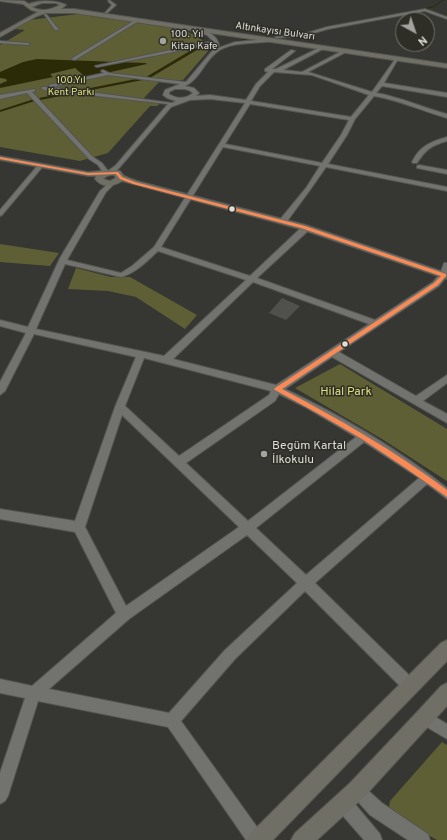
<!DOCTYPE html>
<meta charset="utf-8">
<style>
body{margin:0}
#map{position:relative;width:447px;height:840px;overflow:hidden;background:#363632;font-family:Overpass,sans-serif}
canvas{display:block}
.north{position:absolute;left:395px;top:12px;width:40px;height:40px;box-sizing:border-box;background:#2e2e26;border:1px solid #75756e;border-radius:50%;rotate:140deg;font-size:11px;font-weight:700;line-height:16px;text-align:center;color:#dfdfda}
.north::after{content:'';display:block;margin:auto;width:14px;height:18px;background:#a4a49f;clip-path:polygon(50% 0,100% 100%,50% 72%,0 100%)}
</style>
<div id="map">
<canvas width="447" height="840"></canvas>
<div class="north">N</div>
</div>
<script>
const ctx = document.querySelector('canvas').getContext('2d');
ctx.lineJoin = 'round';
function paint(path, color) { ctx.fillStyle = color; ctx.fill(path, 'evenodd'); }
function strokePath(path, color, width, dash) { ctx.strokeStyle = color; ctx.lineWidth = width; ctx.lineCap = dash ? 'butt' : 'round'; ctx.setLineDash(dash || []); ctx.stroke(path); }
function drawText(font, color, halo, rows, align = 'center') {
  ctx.font = font + ' Overpass,sans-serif'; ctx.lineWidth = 3; ctx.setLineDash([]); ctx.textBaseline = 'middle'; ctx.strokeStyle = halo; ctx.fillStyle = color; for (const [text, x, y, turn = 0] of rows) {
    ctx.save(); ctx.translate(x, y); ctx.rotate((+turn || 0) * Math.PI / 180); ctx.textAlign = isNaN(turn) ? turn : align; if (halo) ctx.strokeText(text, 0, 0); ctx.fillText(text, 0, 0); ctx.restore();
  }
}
const green = new Path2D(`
 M78 14 185 30 191 34 198 32 192 34H199L194 36 202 35 196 37 205 35 197 37H204L199 38 204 41 197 43 209 50 183 80 177 81 161 80 142 100 161 103 157 106H150L108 153 80 161 0 147V45L25 30 15 29 29 20Z
 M0 244 59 253 50 266 0 262Z
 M76 268 111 277H130L197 315 185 329 136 297 108 291 68 289Z
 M340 364 447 429V481L382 439 295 388Z
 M442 742 447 745V840H437L395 816 389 808 390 801Z`);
const water = new Path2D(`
 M37 59 145 63 147 64 65 82 62 79 83 75 75 68 50 74 53 77 0 88V84L7 81 6 79 0 78V72L23 62Z`);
const stream = new Path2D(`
 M415 11 433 7 443 0
 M382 17 407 12
 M285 35H294
 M234 42 247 39`);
const canal = new Path2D(`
 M202 46 203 48 197 50 148 79 35 101 0 112V110L34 99 146 77 195 48Z`);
const building = new Path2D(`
 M282 298 300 306 286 320 269 313Z`);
const minor = new Path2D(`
 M109 0 116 5 107 13H105L112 5 108 1Z
 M425 9 447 17V19L425 11 328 29 307 35 277 38 275 37 307 33 327 27Z
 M44 14H46L59 30H55Z
 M137 19 140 20 75 60 71 59Z
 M194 28C204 30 218 34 219 46H215L214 44 97 67 95 66 213 41 207 35 192 30Z
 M270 39 272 41C255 44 231 41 217 52 204 62 199 80 185 86L194 88 199 93 196 96 210 95 246 100 256 84 268 72 265 71V69L291 50 295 51 272 69H276L321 47 323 49 283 70 302 72 344 50 346 52 308 72 372 92 396 58 398 59 384 83 447 93V97L382 86 376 93C401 97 423 108 447 114V118C422 111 399 100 374 96L355 119 347 135 328 164 447 187V191L326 167 310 190 285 224H282L278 222 306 188 320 166 223 147 161 247 250 276 303 226H309V230L257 278 375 320 433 282 440 274 444 263H447V276L439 286 339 352 416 396 447 375V383L423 401 447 414V423L332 357 285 389C340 415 399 450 447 488V499L427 484 315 583 416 682 418 687 416 692 411 694 406 692 305 591 235 659 181 721 262 834 264 840H246L168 727 38 701 8 796 5 801 0 804V773L25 698 0 693V679L32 686 116 613 75 532 0 519V509L75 521 115 407 136 357 34 334 5 391 0 395V382L26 333 0 326V320L28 327 60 258 100 191 110 182 115 183 106 192 67 260 121 273 132 266 154 247 245 103 210 99 190 100 171 107 120 167C115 172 112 176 104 174L98 165 89 159 27 93 0 99V95L35 89V91L32 92 93 157 102 163 108 171 116 165 168 104 44 90 42 89V87H49V85L104 73 101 71 103 70 109 73 186 82 213 50 235 42ZM274 72 312 75 369 95 351 117 251 101 260 86ZM108 75 180 84 165 90 163 95 167 98 176 101 172 103 52 87ZM175 89C182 89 188 88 193 93 186 99 177 99 169 94V92ZM250 104 349 120 341 135 322 163 225 144ZM158 251 246 280 164 356 36 329 65 264 121 277C136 273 147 261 158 251ZM253 282 369 324 276 385 173 359ZM144 358 271 391 269 395 179 456 125 406ZM279 394 305 407 356 437 248 521 186 463 275 401ZM122 415 239 527 126 606 85 527ZM364 442 419 478 306 575 256 528ZM247 535 297 583 225 650 169 713 49 689 129 619Z
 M0 41 28 43 30 44 28 45 0 43Z
 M447 137V141C431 146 426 149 417 163H413L412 162C420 146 430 142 447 137Z
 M39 164 44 165 2 215 0 216V210Z
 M419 165 447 170V174L417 168V166Z
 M425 711 447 724V739L420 723 418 718 420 713Z
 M357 782 362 785 382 803 428 834 430 840H408L370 815 352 795 349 790 352 785Z
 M343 795 349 797 380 834 382 840H364L337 809 335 803 337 797Z`);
const major = new Path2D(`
 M0 0 24 1 29 4C40 0 56 0 66 5L61 9H74L447 64V68L74 13H46L37 16 0 37V33L38 12 31 10 23 4 0 1ZM42 3H56L60 5C51 10 41 12 32 7Z
 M0 156 88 172 112 170 120 171 124 176 137 181 306 225 447 273V279L300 229 122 181C113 187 102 188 95 179L96 176H88L0 160ZM112 175H114L116 178 110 181 103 179 107 176Z
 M447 640V661L273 840H247L251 833 441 643Z
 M447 683V706L364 797 317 840H291L295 833 350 783 418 711 441 686Z`);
const bus1 = new Path2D(`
 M0 157 88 173 118 172 122 177 135 182 305 226 446 274V276L438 285 282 389C339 419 395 451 447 490V497L404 467 362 439 319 414 275 390 274 389 275 388 434 283 441 276 301 228 133 184 120 179 116 174 88 175 0 159Z`);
const markers = [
 [163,41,4,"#a4a49f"],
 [232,209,3.5,"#dfdfda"],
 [345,344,3.5,"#dfdfda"],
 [264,454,4,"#a4a49f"]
];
const farStreetnames = [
 ["Altınkayısı Bulvarı",275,32,8]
];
const farPoinames = [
 ["100. Yıl",171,35],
 ["Kitap Kafe",171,47]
];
const farParknames = [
 ["100.Yıl",71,81],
 ["Kent Parkı",71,93]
];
const parkNames = [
 ["Hilal Park",346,393]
];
const poiNames = [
 ["Begüm Kartal",272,447],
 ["İlkokulu",272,461]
];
paint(green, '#5f5f36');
paint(water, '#2b2b08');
strokePath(stream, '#2b2b08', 1);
paint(canal, '#2b2b08');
paint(building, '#50504d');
strokePath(minor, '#545450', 2);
strokePath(major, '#545450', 2);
paint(minor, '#72726e');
paint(major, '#6f6f65');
paint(bus1, '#f98a56');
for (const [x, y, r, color] of markers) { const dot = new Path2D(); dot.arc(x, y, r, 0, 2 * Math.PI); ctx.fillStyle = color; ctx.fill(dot); strokePath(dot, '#2e2e26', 1.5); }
drawText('10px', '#dfdfda', '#2e2e26', farStreetnames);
drawText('10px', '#dfdfda', '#2e2e26', farPoinames, 'left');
drawText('10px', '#e0e17e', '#2e2e26', farParknames);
drawText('12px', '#e0e17e', '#2e2e26', parkNames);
drawText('12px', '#dfdfda', '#2e2e26', poiNames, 'left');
</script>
